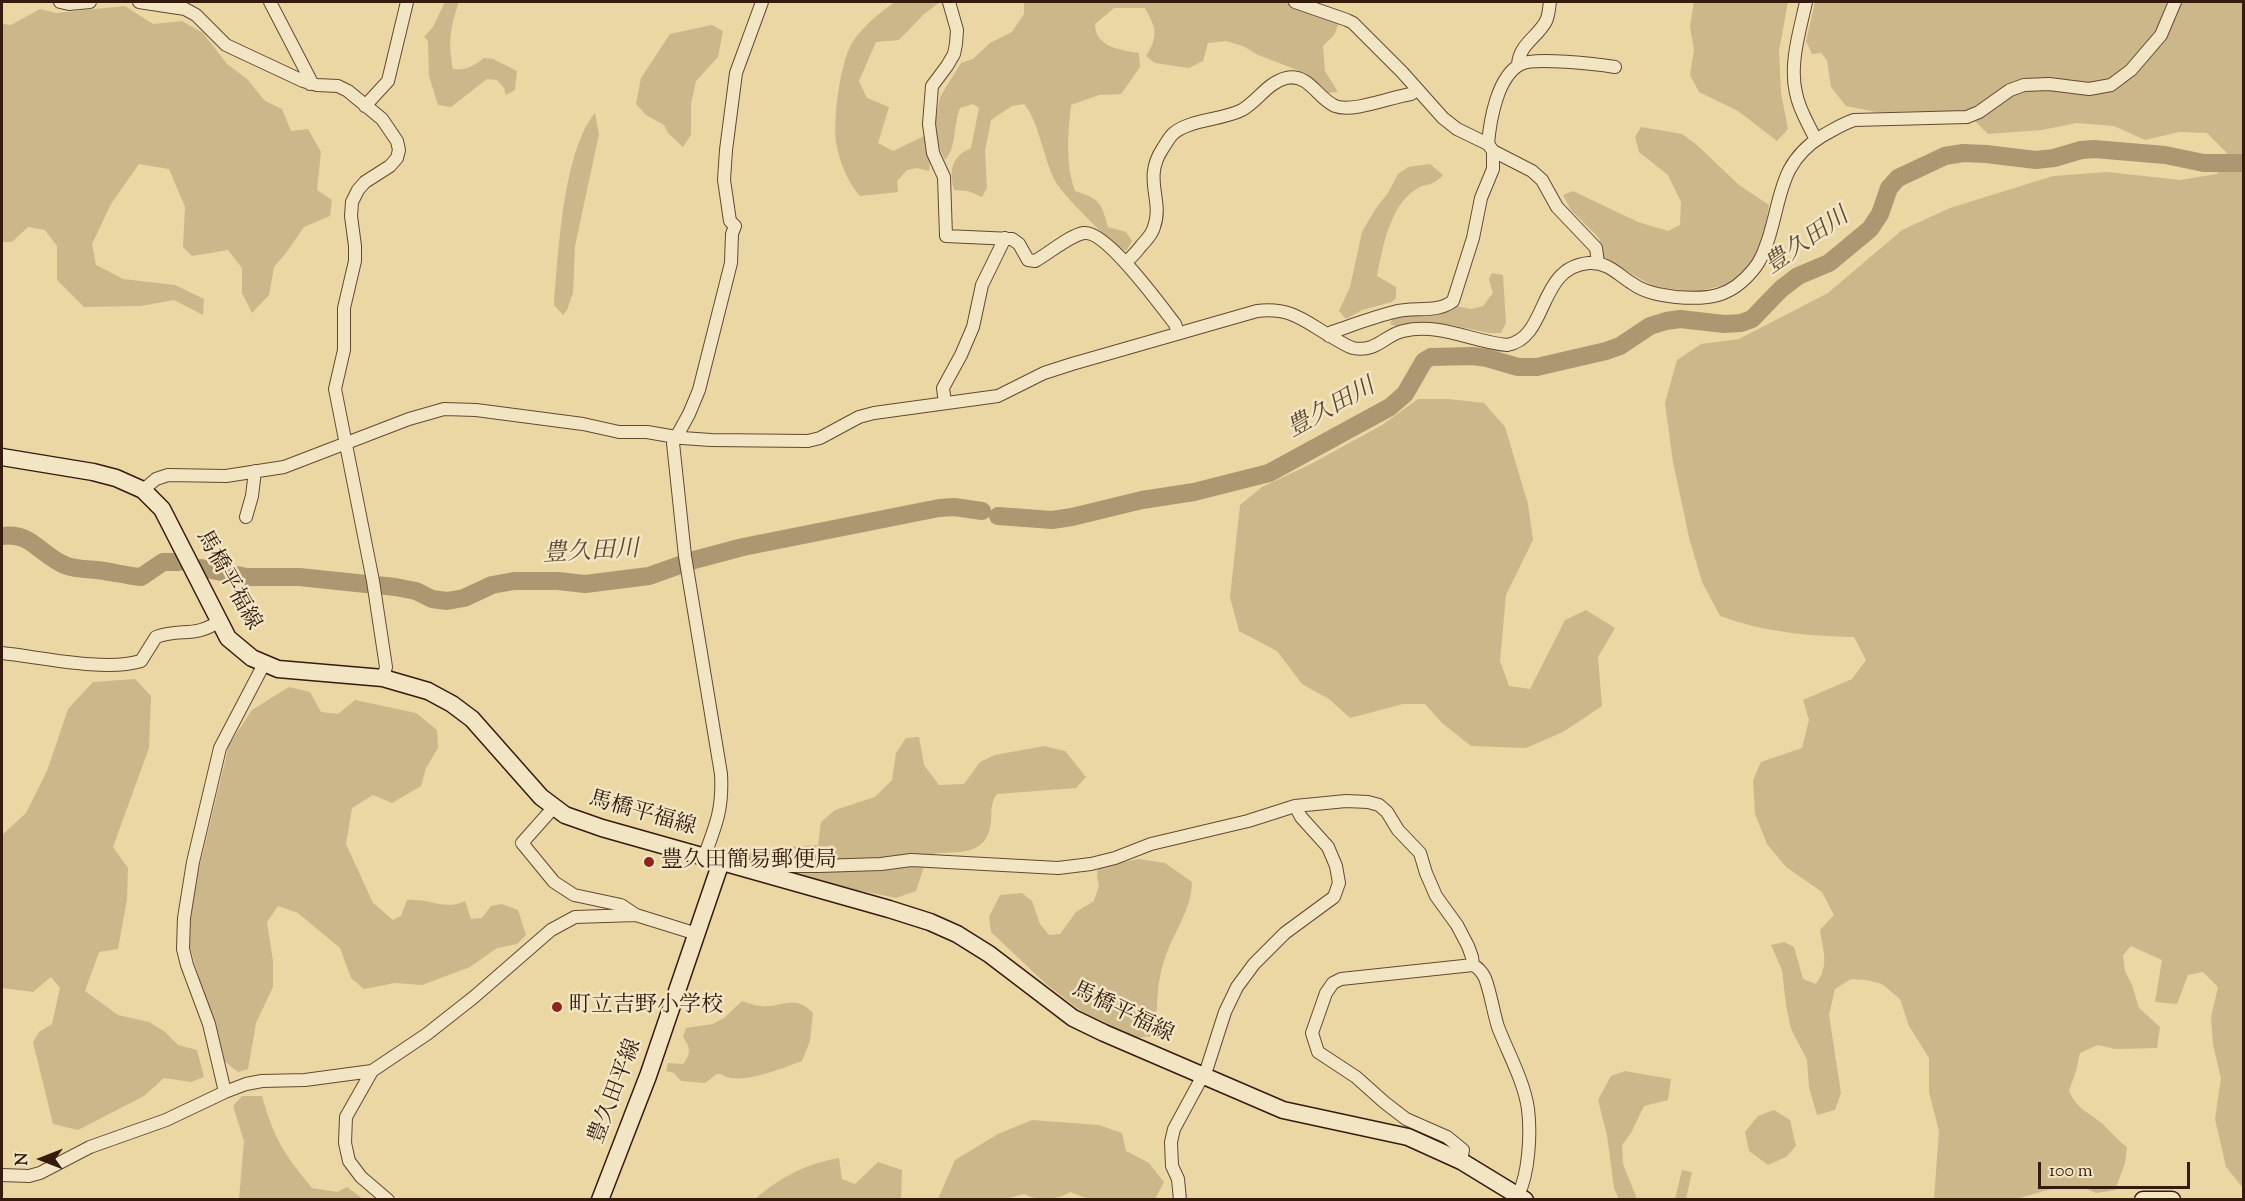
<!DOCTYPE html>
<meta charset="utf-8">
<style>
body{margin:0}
#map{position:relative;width:2245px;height:1201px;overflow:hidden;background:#ead7a3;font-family:"Sorts Mill Goudy",serif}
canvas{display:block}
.frame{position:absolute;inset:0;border:3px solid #361a0e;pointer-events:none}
.north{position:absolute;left:12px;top:1129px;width:60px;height:60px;-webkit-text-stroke:4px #f1e5c3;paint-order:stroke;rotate:270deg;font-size:16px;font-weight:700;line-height:24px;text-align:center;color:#361a0e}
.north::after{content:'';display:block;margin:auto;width:21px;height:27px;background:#361a0e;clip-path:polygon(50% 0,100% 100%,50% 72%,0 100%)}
.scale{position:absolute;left:2038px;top:1162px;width:152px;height:27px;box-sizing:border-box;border:3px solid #361a0e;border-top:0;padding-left:8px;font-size:18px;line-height:21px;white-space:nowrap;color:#361a0e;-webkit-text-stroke:4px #f1e5c3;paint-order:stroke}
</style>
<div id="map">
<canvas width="2245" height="1201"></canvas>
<div class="frame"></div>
<div class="north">N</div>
<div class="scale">100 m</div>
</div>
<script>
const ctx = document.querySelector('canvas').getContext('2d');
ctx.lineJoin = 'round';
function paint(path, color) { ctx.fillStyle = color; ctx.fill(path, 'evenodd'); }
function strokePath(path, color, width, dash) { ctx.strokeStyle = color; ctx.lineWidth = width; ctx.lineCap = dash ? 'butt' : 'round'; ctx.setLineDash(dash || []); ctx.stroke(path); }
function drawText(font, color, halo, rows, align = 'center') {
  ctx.font = font + ' "Sorts Mill Goudy","Noto Serif JP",serif'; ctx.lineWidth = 5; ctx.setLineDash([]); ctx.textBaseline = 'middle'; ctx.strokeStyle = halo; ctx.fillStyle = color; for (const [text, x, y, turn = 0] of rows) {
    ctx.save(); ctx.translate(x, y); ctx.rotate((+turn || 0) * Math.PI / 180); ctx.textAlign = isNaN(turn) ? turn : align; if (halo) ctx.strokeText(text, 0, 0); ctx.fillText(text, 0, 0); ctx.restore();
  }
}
const green = new Path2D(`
 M445 2H459C450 28 448 41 453 69 465 71 474 66 484 58L493 59 517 71 515 90 506 95 504 88 497 80 487 79 451 107 438 105 429 76 428 41 424 37 433 27Z
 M895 2H940L924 14 899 40 876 42 859 81 867 98 889 107 878 143 893 151 924 136 931 155 929 171 917 168 907 170 897 181 898 192 860 196C848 183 839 161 836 142 833 119 840 63 852 43 863 26 879 13 895 2Z
 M1024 2H1285L1339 23 1334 35 1323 46 1325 71 1338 92 1327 93 1308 74 1258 55 1243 46 1226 41 1208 43 1203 61 1189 68 1155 63 1146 56C1159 36 1156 28 1145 8H1114L1095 24C1095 47 1120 50 1139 53L1140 67 1121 94 1099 95 1071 105C1068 134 1065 162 1075 191 1099 199 1101 201 1108 227L1126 232 1132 241 1126 251 1115 246C1099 229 1067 200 1055 181 1044 160 1038 119 1024 104L1012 106 991 120 985 151 987 188 982 197 968 191 954 190C949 170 951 157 971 148L979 108 973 104 960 108C953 124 957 148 945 160L939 147 935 122 940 97 961 63 973 59 990 43 1012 32 1024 14Z
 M1694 2H1788L1779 51 1781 93 1788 129 1777 141 1738 111 1699 92 1690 75 1694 50 1690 26Z
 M1815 2H2243V1188L2226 1167 2215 1119 2221 1078 2213 1045 2211 1017 2218 987 2203 972 2188 975 2177 1004 2155 1002 2162 960 2131 946 2123 955 2125 971 2132 985 2139 1008 2160 1027 2157 1048 2115 1049 2098 1045 2080 1053 2076 1071 2069 1091C2078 1109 2083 1109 2099 1121 2109 1129 2116 1139 2127 1147L2125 1163 2115 1190 2096 1193 2083 1187 2051 1189 2016 1199H1934L1939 1131 1929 1092V1058L1909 1026 1900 999 1882 984 1867 980 1851 979 1835 989 1829 1015 1841 1093 1835 1110 1817 1115 1809 1087 1807 1060 1791 1029 1786 1005 1782 970 1771 945 1784 942 1794 947 1803 979 1816 984C1830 964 1823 952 1820 930L1834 915 1822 892 1786 867 1767 844 1755 814 1753 780 1761 762 1802 748 1809 720 1803 700 1852 679 1866 660 1854 637C1807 636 1764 632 1720 616L1702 582 1689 537 1673 462 1665 403 1677 360 1701 344 1739 339 1828 293 1902 230 1950 208 2053 176 2107 172 2180 180 2217 174 2227 153 2207 133 2179 132 2145 140 2114 126 2076 123 2042 130 1988 134 1965 111 1876 112 1846 106 1831 87 1827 60 1821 53 1812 54 1806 41Z
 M125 6 153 24 182 21 203 33 227 64 247 79 265 101 282 109 291 131 308 129 321 152 317 190 332 200 330 216 304 227 286 253 274 267 269 295 252 313 242 293V268L228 250 192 256 183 247 185 207 169 169 139 164 111 204 92 244 96 265 123 279 175 285 204 299 203 315 174 300 141 306 84 307 57 280V246L45 230 28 227 12 242H2V24L11 25 40 9 56 13Z
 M712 25 723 31 718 57 696 81 691 104V135L683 147 668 133 664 125 646 115 636 104 641 78 670 34Z
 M595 113 599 134 575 246 573 293 567 310 563 315 554 305C558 254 563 151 595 113Z
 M1641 127 1682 134 1697 145 1739 185 1769 205 1763 241 1748 269 1726 285 1694 292 1653 286 1604 258 1599 238 1571 210 1563 195 1573 191 1638 222 1668 231 1680 225 1681 202 1668 175 1639 152 1635 137Z
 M1430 164 1443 175C1431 188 1426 182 1415 190 1390 206 1382 249 1377 276L1396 287V298L1392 302 1362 310 1346 319 1339 311 1350 287 1362 232 1376 208 1388 193 1398 174 1408 167Z
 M1492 273 1503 275 1506 323 1501 333H1489L1451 325 1425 323 1399 327 1390 324 1394 316 1439 312 1456 306 1471 309 1483 306 1493 293 1489 279Z
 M1418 399H1448L1484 403 1505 427 1528 504 1533 540 1506 595 1500 661 1509 686 1530 689 1565 620 1586 610 1615 628 1598 657 1602 706 1563 732 1526 748 1471 746 1442 723 1425 704H1403L1350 718 1329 699 1302 684 1277 651 1239 631 1230 597 1240 505 1262 487 1311 464 1382 425Z
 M135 679 151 696 149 748 113 847 128 868 127 899 118 949 99 952 85 991 118 1015 149 1022 165 1032 178 1045 197 1050 204 1077 191 1082 164 1078 144 1096 78 1130 53 1124 33 1042 39 1032 52 1024 60 988 51 977 33 992 2 988 3 834 26 813 47 771 68 709 93 682Z
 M289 687 310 692 321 712 338 714 355 700 416 713 437 730 438 748 426 768 421 786 392 803 373 795 352 808 346 844 373 903 393 920 401 916 407 900C428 898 445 911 465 901L471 919 482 918 491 906 502 904 518 910 526 935 517 944 497 948 470 967 422 985 395 983 364 989 351 978 340 948 298 913 278 906 267 922 273 961V987L256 1023 248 1069 238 1072 223 1060 190 947 191 902 229 745 252 710Z
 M919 737 924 765 939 785 964 784 980 762 995 755 1044 746 1065 751 1086 777 1076 788 997 794C990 804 992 809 991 821 988 855 962 852 936 853L924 867 916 891 896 898 789 876 773 864 749 861 745 855 759 849 818 845 821 822 835 810 875 797 892 780 896 753 906 738Z
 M1139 859 1165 863 1192 882C1192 910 1172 934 1164 961 1156 984 1157 1012 1156 1036L1133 1038 1085 1014 1046 984 991 932 989 917 1000 895 1022 893 1032 901 1040 924 1049 935 1060 934 1076 912 1094 901 1099 886 1097 876 1098 867Z
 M742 1001C748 1003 755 1006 761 1006 783 1008 794 993 813 1013L810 1041 802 1061C782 1068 739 1087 721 1074H717L705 1083 681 1081 674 1073 666 1071 668 1063 683 1064C691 1054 691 1048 683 1037L686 1028 713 1024 724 1018Z
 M1625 1071 1671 1079 1668 1100 1644 1106 1631 1133 1622 1145 1623 1164 1637 1199H1619L1614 1188 1607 1135 1598 1100 1611 1076Z
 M242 1096H262C274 1139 284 1154 312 1188L337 1192 347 1187 363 1199H239L244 1141 233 1106Z
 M1774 1110 1790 1120 1796 1146 1786 1157 1768 1165 1749 1151 1745 1132 1758 1116Z
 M1032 1120 1099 1125 1122 1133 1126 1151 1149 1163 1164 1182 1155 1199 1086 1198 1070 1192C1057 1201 1037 1201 1024 1194L1005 1199H938L955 1160 998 1134Z
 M839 1158 842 1179 855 1184 878 1162 902 1170 901 1199H755C781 1177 805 1164 839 1158Z
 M1682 1170 1692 1172 1686 1199H1675Z`);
const river = new Path2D(`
 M998 516 1052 520 1072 517 1142 500 1194 492 1269 473 1390 407 1405 394 1424 361 1431 357 1473 356 1487 358 1518 367H1537L1606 351 1620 346 1650 326 1666 321 1680 319 1724 324 1741 323 1752 319 1781 289 1798 276 1829 263 1870 229 1880 214 1889 188 1898 178 1945 156 1963 153 1986 154 2036 160 2054 158 2081 150 2094 149 2165 155 2204 163H2244
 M2 536C32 531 41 557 67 566 79 570 92 569 104 571 117 573 129 576 141 577L163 562H179
 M201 568 247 577H299L395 587 416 591 432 599 447 601 464 598 492 585 514 581H558L585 584 649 576 694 560 743 547 939 508 954 507 982 511`);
const street = new Path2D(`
 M60 2 69 4 90 2
 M139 2 185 9 196 15 226 45 303 81 317 85 338 86 348 91 382 119 397 141 399 150 397 158 390 166 365 182 358 190 352 202 351 216 355 246V261L344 308V350L335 389 373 581 386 667 383 678
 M270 2 310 79V84
 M949 2 957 30 956 44 954 54 947 66 932 86 929 124 933 153 944 177 946 236 1012 239 1019 244 1028 260 1035 261C1048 254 1070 235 1084 233 1106 230 1161 306 1175 324L1178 333
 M1295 2 1347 20 1353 23 1402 72 1443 118 1457 129 1488 144 1493 151 1532 171 1542 180 1557 207 1596 248 1598 263
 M1806 2C1800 30 1789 64 1796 93 1799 110 1809 125 1816 140
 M1518 65C1519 44 1538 37 1546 21 1549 15 1549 7 1550 2
 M365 106 388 81 407 2
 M1488 144C1490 121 1497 76 1521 64 1534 57 1597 64 1615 67
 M1125 262C1132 258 1136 252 1141 246 1146 240 1152 235 1154 227 1164 200 1142 179 1163 148 1166 144 1169 137 1174 133 1189 120 1222 120 1242 110 1258 101 1267 83 1286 78 1309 73 1317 98 1335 106 1353 113 1391 97 1411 94L1417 90
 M1329 336 1332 332C1353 325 1373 317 1394 312 1414 306 1436 314 1453 301L1473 238 1481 198 1493 169V151
 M945 403 943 388 961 355 973 327 982 285 1005 238
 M143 490 156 479 168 475 226 476 284 467 409 419 444 409 476 410 583 424 619 432H647L682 438 711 440 808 441 820 438 859 417 874 413 998 396 1044 373 1072 364 1257 311C1292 307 1304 321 1332 337 1339 341 1346 346 1353 348 1376 353 1385 335 1403 331 1439 322 1473 342 1507 345 1549 338 1537 267 1589 263 1609 262 1618 275 1633 284 1646 293 1661 295 1676 297 1709 300 1731 297 1753 270 1761 261 1765 249 1769 237 1782 195 1780 162 1822 136 1833 130 1842 124 1854 120L1967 117 1979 112 2010 90 2024 85 2049 84 2089 89 2111 85 2131 70 2161 35 2175 2
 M246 517 252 496 255 471
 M2 653C40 657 105 672 141 661L156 637C181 628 196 638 219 621
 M554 807 522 843 554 882 574 895 621 905 636 915
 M704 857C716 825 723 809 721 774L685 556 673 443 689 414 699 390 731 263 732 234 735 226 730 221 724 180 726 150 736 73 762 2
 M762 874 766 868 774 866H819L881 864 911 860 1058 868 1091 864 1115 858 1151 844 1248 821 1295 806 1346 801 1368 802 1379 805 1387 812 1398 830 1420 853 1426 873 1436 896 1457 925 1468 946 1472 957 1473 965
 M372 1071 346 1117 345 1143 349 1161 361 1177 388 1200
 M225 1092 209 1024 187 965 183 949 184 918 193 862 220 748 264 664
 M1461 1161 1463 1150 1447 1137 1406 1119 1384 1102 1356 1077 1318 1052 1312 1033 1326 993 1333 983 1341 979 1473 965C1479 968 1482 972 1485 978 1491 994 1493 1011 1498 1027 1508 1053 1524 1081 1528 1109 1531 1133 1529 1174 1518 1195
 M2 1175 29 1176 40 1173 90 1147 166 1120 225 1092 246 1084 262 1081 305 1080 372 1071 427 1034 474 997 551 930 575 917 636 915 697 934
 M1180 1200 1178 1179 1172 1166 1171 1142 1174 1129 1207 1068 1225 1012 1237 987 1254 964 1285 933 1334 897 1339 883 1336 866 1328 847 1301 817 1295 806`);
const secondary = new Path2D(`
 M2 457 93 472 116 478 143 490 162 509 228 638 252 658 278 669 383 678 428 691 452 704 472 719 541 797 565 815 602 828 889 909 930 922 957 934 989 954 1073 1018 1104 1033 1283 1110 1408 1137 1461 1161 1525 1200
 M600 1200 648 1076 721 862
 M2143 1200H2172`);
const markers = [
 [649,862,6,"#8f2418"],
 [557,1007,6,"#8f2418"]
];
const streetNames = [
 ["馬橋平福線",227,581,61],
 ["馬橋平福線",642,815,16],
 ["馬橋平福線",1122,1014,26],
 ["豊久田平線",617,1092,-69]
];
const poiNames = [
 ["豊久田簡易郵便局",661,862],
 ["町立吉野小学校",569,1007]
];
const waterNames = [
 ["豊久田川",1808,243,-35],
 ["豊久田川",1332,410,-29],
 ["豊久田川",591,554,-3]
];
paint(green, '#cbb78a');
strokePath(river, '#ad9770', 18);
strokePath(street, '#634933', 14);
strokePath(secondary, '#361a0e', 19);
strokePath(street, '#f1e5c3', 12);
strokePath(secondary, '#f1e5c3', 16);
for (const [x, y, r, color] of markers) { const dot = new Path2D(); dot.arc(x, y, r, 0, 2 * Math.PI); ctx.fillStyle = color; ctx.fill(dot); strokePath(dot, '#f1e5c3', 2); }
drawText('22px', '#361a0e', '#f1e5c3', streetNames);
drawText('22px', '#361a0e', '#f1e5c3', poiNames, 'left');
drawText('italic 24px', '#604630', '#f1e5c3', waterNames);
</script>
